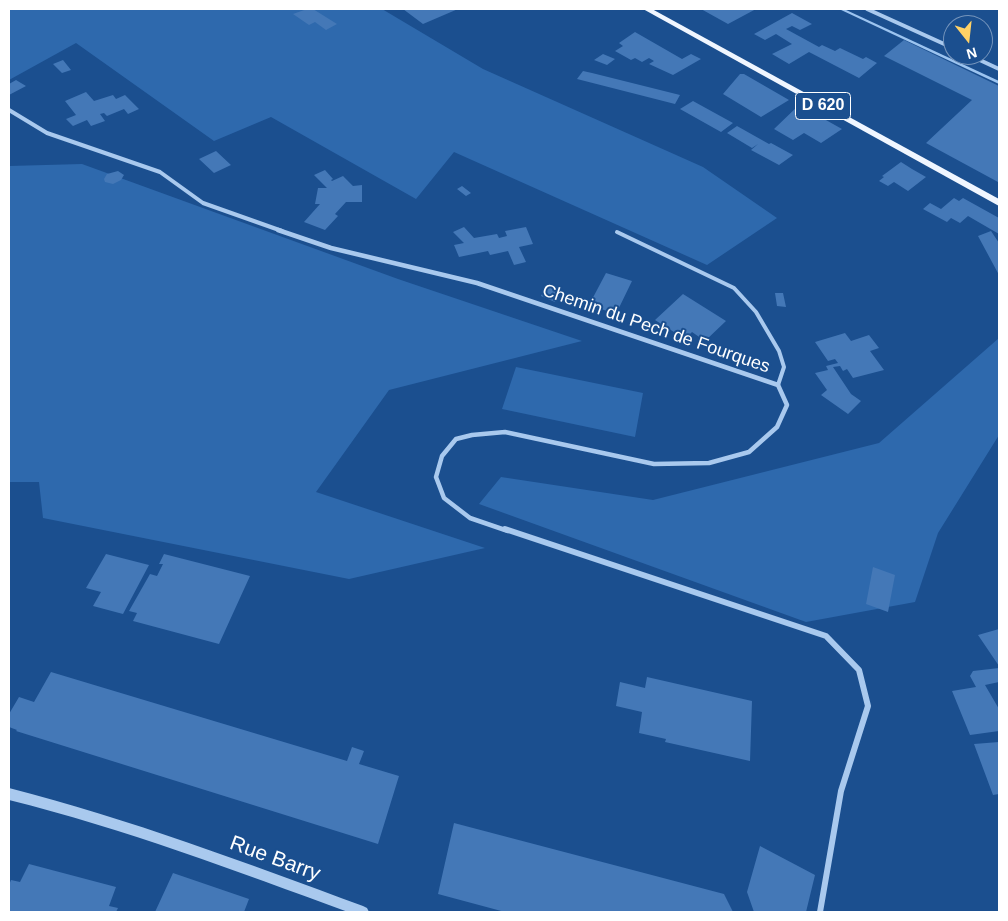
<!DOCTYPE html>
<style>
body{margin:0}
#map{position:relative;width:1008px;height:921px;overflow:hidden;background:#1b4f8f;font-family:Arial,sans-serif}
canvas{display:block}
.frame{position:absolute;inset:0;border:10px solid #fff;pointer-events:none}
.north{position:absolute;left:943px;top:15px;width:50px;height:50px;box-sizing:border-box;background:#1b4f8f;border:1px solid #7695bc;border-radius:50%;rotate:164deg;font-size:14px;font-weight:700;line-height:20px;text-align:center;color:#fff}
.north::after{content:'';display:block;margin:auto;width:18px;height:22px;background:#ffd166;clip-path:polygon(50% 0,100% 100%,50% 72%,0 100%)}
</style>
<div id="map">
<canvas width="1008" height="921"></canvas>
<div class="frame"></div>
<div class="north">N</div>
</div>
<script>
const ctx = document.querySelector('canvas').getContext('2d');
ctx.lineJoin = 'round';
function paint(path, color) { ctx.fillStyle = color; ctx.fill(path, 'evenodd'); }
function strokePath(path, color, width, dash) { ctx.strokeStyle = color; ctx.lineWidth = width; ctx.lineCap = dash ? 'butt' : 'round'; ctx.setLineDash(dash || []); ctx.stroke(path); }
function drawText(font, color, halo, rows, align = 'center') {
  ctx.font = font + ' Arial,sans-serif'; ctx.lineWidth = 4; ctx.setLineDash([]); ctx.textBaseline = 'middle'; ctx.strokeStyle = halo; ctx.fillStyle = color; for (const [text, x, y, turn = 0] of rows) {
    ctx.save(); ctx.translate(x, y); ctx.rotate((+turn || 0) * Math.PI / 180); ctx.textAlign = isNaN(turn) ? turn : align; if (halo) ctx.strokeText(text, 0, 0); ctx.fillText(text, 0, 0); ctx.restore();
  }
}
const green = new Path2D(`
 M9 9H382L483 69 703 167 777 218 707 265 454 152 416 199 271 117 214 141 76 43 9 80Z
 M82 164 398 279 582 341 389 390 316 492 485 548 349 579 43 518 39 482H9V166Z
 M999 338V435L938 533 915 602 806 622 479 504 501 477 653 500 879 443Z
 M516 367 643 393 635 437 502 409Z`);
const stream = new Path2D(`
 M839 9H844L999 81V84Z`);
const building = new Path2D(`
 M307 9H313L337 24 326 30 315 22 309 25 293 14Z
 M403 9H458L423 24Z
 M701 9H756L728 24Z
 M792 13 812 24 800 30 792 26 786 29 819 47 822 45 835 51 840 48 863 59 866 57 877 63 859 78 809 52 789 64 772 54 792 44 776 34 765 40 754 34Z
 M635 32 682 59 691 54 701 59 673 75 649 64 654 61 649 58 642 62 635 58 631 60 615 51 623 46 619 43Z
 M904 40 999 86V180L998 182 926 143 972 100 884 56Z
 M603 54 615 59 607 65 594 60Z
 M63 60 71 70 62 73 53 64Z
 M583 71 592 73 680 95 675 104 577 79Z
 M740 74H744L789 100 761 117 723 94Z
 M16 80 26 86 9 95V84Z
 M86 92 94 101 113 95 116 99 125 95 139 109 128 114 124 109 107 116 104 113 100 114 105 121 91 126 87 120 73 126 66 119 76 115 65 101Z
 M693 101 733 123 721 132 680 109Z
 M799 105 842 129 821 143 804 133 793 140 774 129Z
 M737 126 769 144 771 143 793 155 779 165 751 150 758 144 752 148 727 133Z
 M216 151 231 165 214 173 199 159Z
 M901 162 912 169 926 177 908 191 894 182 888 186 879 181 884 177 882 176Z
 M325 170 333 179 331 180 332 181 343 176 353 186 362 185V202H346L335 214 338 216 325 230 304 222 320 204H315L318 188H327L314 175Z
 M118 171 124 175 121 180 113 184 105 182 104 179 107 174Z
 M462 186 471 193 466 196 457 189Z
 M954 198 959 201 963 198 999 218V234L968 216 960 223 951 218 947 222 923 209 930 203 941 209Z
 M464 227 474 238 497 234 499 238 507 236 505 231 526 227 533 244 519 247 526 262 514 265 508 251 490 255 488 251 459 257 454 245 464 243 453 232Z
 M991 231 999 243V275L978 236Z
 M606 273 632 281 616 314 589 305Z
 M546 286 560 289 555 302 541 296Z
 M775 293H783L786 307 777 306Z
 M683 294 726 321 705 341 692 332 685 339 655 320Z
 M845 333 851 341 869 335 879 348 870 351 884 370 853 378 847 369 843 371 840 366 833 367 851 394 861 401 848 414 821 395 827 390 815 373 828 370 826 366 838 363 835 359 828 361 815 342Z
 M106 554 149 565 123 614 93 606 101 592 86 588Z
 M164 554 250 576 219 644 133 621 137 613 129 611 150 574 157 576 163 564H159Z
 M873 567 895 575 888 612 866 604Z
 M999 629V666L978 635Z
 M999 668V682L985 685 999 709V731L970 735 952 691 976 687 970 676 973 671Z
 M51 672 347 761 352 747 364 751 359 764 399 776 378 844 16 731 17 730 9 727V714L19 697 34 702Z
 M647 677 752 701 750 761 665 742 666 739 639 733 642 712 616 706 620 682 645 688Z
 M999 742V794L993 795 974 744Z
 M454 823 724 894 733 912H505L438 894Z
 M760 846 815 875 806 912H754L747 892Z
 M29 864 116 887 109 906 118 908 116 912H9V885L11 880 20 882Z
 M173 873 249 899 244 912H155Z`);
const service = new Path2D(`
 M617 232 734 288 756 312 779 351 784 367 778 385`);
const minorFar2 = new Path2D(`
 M867 9 953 48
 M969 55 999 69
 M9 110 47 133 160 172 203 203 282 231`);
const minorFar1 = new Path2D(`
 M278 230 331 248 477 283 778 385 787 405 777 427 749 452 709 463 654 464 505 432 472 435 456 439 442 456 436 477 444 498 470 518 508 531`);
const minor = new Path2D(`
 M505 529 826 636 859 670 868 706 841 791 820 912`);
const tertiary = new Path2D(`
 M9 788C130 819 246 863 363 906L367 908 369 912H348C236 871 125 829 9 800Z`);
const primary = new Path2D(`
 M643 9H652L999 199V206Z`);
const shields = [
 [823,106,55]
];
const shieldNames = [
 ["D 620",823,106]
];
const streetNames = [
 ["Chemin du Pech de Fourques",656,329,19]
];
const nearStreetnames = [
 ["Rue Barry",275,859,20]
];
paint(green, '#2e69ad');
paint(stream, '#9cc4f0');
paint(building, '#4478b7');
strokePath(service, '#a9c9ee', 4);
strokePath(minorFar2, '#a9c9ee', 4);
strokePath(minorFar1, '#a9c9ee', 4.5);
strokePath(minor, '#a9c9ee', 6);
paint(tertiary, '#a9c9ee');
paint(primary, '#f0f6ff');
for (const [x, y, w] of shields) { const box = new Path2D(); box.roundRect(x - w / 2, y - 13.5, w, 27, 4); ctx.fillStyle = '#1b4f8f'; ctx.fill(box); strokePath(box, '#fff', 1); }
drawText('bold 16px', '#fff', null, shieldNames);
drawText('18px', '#fff', '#1b4f8f', streetNames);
drawText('21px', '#fff', '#1b4f8f', nearStreetnames);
</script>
